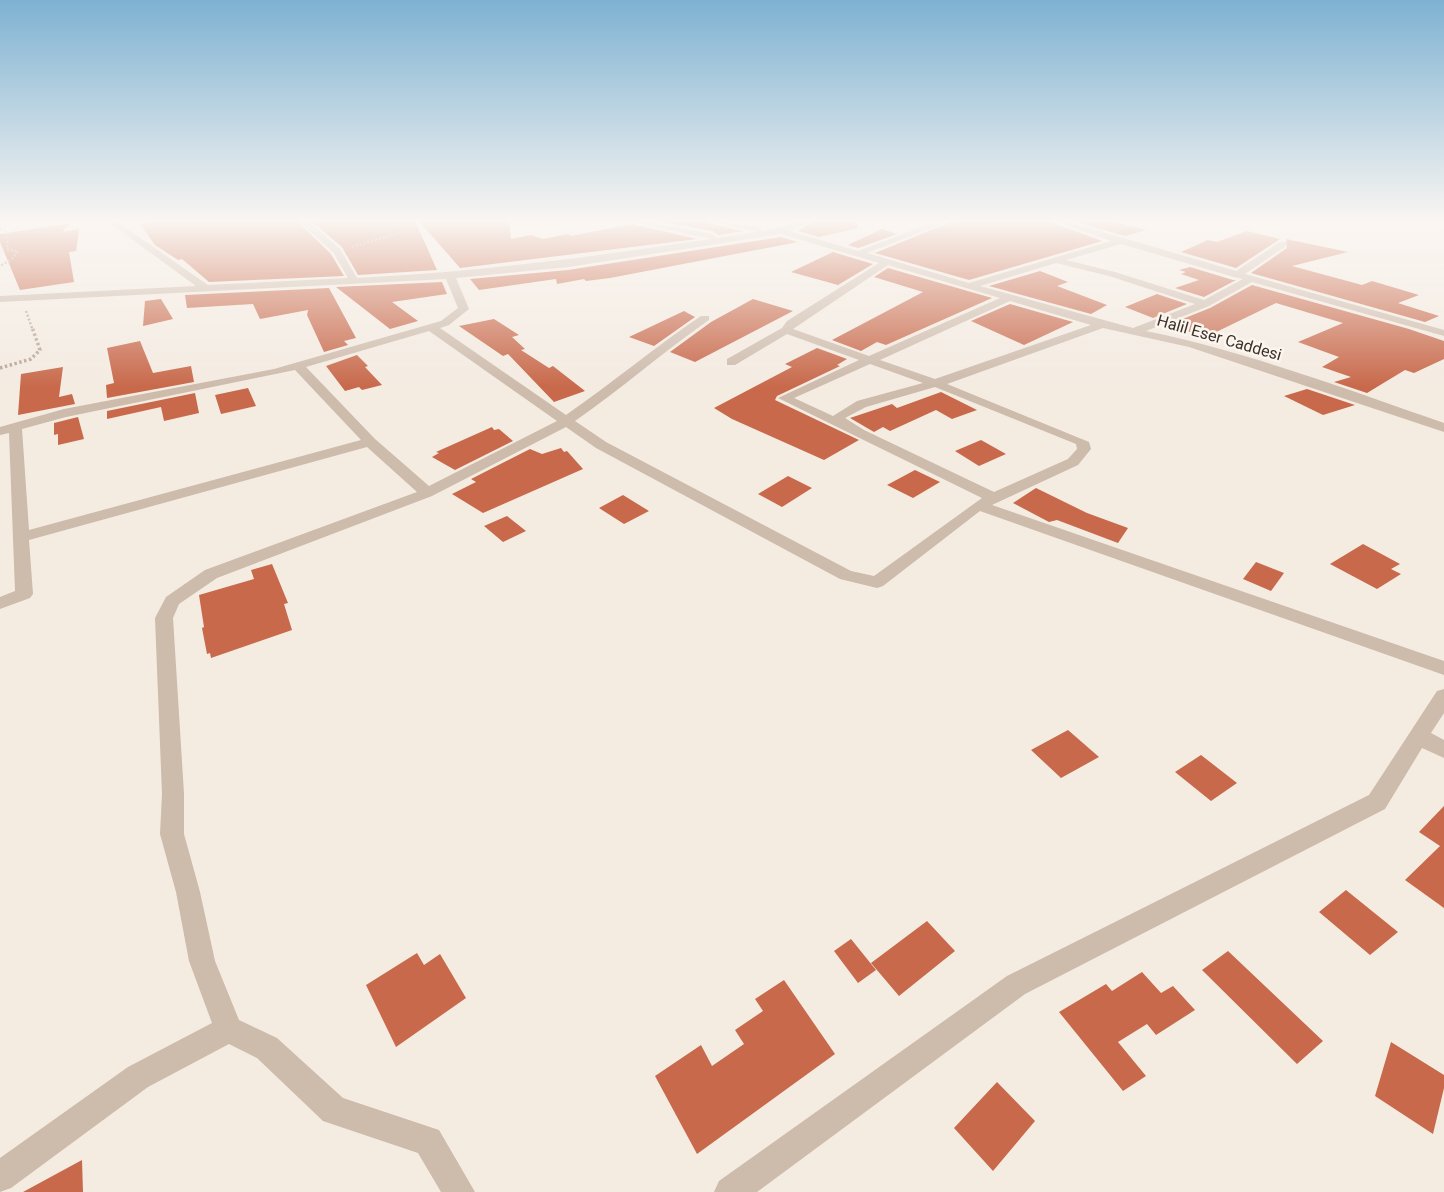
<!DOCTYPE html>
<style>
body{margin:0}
canvas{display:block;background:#f4ebe1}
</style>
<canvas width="1444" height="1192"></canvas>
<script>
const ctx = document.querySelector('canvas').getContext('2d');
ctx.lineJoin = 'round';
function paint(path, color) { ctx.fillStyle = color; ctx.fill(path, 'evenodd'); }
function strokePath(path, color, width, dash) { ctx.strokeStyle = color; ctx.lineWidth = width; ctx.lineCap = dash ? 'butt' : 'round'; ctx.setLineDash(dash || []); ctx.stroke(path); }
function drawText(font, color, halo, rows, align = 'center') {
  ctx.font = font + ' Roboto,sans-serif'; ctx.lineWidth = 5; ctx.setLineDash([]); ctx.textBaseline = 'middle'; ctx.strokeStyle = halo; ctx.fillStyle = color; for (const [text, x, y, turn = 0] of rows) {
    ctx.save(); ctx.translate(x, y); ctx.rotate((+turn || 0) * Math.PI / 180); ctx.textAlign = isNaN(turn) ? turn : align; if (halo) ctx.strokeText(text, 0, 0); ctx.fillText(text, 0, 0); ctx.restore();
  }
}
const building = new Path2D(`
 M160 221H297L331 254 344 276 209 282 182 259 178 260 155 245 140 224Z
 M311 221H415L437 270 358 275 342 247Z
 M419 221H509L511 239 531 235 543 239 568 234 571 236 632 224 697 239 460 268Z
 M655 221H708L710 224 743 231 718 235 713 231Z
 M815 221H857L858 228 819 237 798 231Z
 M963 221H1051L1053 223 1102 241 969 280 875 253 951 222Z
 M1073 221H1111L1146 230 1125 236Z
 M71 223 62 232 79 229 76 251 69 252 74 282 20 290 0 242V234Z
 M882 229 897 234 858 248 848 245Z
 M1247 231 1280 239 1236 268 1181 252 1208 240 1217 242Z
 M781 237 798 242 610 278 586 281 584 279 557 284 556 279 479 290 470 279 568 270Z
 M1286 239 1348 252 1292 266 1362 285 1372 281 1419 295 1398 303 1439 316 1425 322 1251 273 1287 248Z
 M833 252 873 264 838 285 791 272Z
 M1190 267 1233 280H1236L1204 297 1175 288 1199 280 1181 274 1186 272 1179 270Z
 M888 268 992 298 886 345 877 342 861 351 832 340 923 292 874 277Z
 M1040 271 1068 282 1057 286 1107 305 1091 314 989 286Z
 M442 282 447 294 392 302 418 321 390 329 336 287Z
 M1252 285 1409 329 1444 341V359L1414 373 1405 370 1367 393 1334 382 1351 377 1322 367 1339 357 1298 342 1343 323 1276 303 1210 335 1199 336 1170 324 1210 308Z
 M329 288 356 338 344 341 348 345 324 352 307 315 308 310 260 319 253 304 187 308 185 295Z
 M1157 294 1187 304 1153 318 1125 307Z
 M161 299 173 319 143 326 145 301Z
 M753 299 793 311 695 362 670 352 711 322Z
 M1010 304 1073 322 1024 345 971 321Z
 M684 311 695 317 654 346 629 337Z
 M494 319 519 335 512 337 525 349 521 350 549 368 553 366 585 391 554 402 508 354 503 356 459 326Z
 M140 341 153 373 191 366 194 382 107 398 106 385 114 383 107 348Z
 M817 348 847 359 837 365 840 366 838 367 777 396 775 400 859 440 824 460 732 419 714 408 792 367 785 364Z
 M357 355 368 366 365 367 382 385 362 390 359 387 345 391 326 366Z
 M63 367 59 397 72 394 75 404 18 415 21 374Z
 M248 388 256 406 221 414 215 395Z
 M1307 389 1355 405 1323 415 1284 396Z
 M941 392 977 410 952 419 936 410 890 431 883 427 874 432 850 418 892 404 897 408Z
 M195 393 199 413 164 421 161 407 107 419V411Z
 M78 417 84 439 58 445V434L54 435V423Z
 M492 427 494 430 499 429 513 441 455 470 432 457 439 453 436 452Z
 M981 440 1006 454 979 466 955 451Z
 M561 448 564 452 567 451 583 469 483 513 452 494 476 482 471 479 530 449 542 454Z
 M915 470 940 482 913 498 887 485Z
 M788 476 812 488 782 507 758 494Z
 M1036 488 1087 513 1128 528 1118 543 1057 520 1049 522 1013 503Z
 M623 495 649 511 624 524 599 508Z
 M507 516 526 531 503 542 484 526Z
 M1363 544 1400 564 1391 569 1401 574 1377 589 1330 564Z
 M1256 562 1284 573 1271 591 1243 579Z
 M272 564 288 603 284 604 292 630 211 658 210 653 207 654 202 628 204 627 199 595 254 579 251 570Z
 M1068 730 1099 757 1061 778 1031 750Z
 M1201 755 1237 783 1211 801 1175 772Z
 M1444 806V908L1405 880 1440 846 1419 832Z
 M1346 890 1398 932 1370 955 1319 912Z
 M927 921 955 951 899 996 871 963Z
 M851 939 876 970 858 983 834 951Z
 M1228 951 1323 1041 1297 1064 1202 970Z
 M417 953 424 965 440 954 466 998 396 1047 366 985Z
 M1142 972 1161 993 1173 986 1195 1010 1156 1035 1147 1024 1118 1042 1146 1076 1123 1091 1059 1012 1106 984 1112 991Z
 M784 980 835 1054 697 1154 655 1076 701 1045 712 1066 744 1044 735 1030 763 1011 755 999Z
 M1391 1042 1444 1075V1088L1433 1134 1375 1096Z
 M997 1082 1035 1121 993 1171 954 1128Z
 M82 1160 83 1192H23Z`);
const pathFar1 = new Path2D(`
 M0 229 6 231 8 250 18 251 12 259 0 266
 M352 247 399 233 401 230 392 221
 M26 311 32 328`);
const path = new Path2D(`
 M0 368 31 359 40 350 32 327`);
const minor = new Path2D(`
 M107 221H116L208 285 348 278 333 252 299 221H308L340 249 357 278C476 272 593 257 711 239L629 221H643L713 234 717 238 757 232 711 221 759 227 763 231 802 221H813L790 231 858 251 938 221H949L867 253 969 283 1111 241 1054 221H1065L1236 271 1280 242H1286V246L1245 274 1444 330V336L1252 282 1209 306 1146 331C1248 352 1346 389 1444 423V432L1189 347 1103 328 947 384 1089 442 1091 449 1078 465 992 505 1444 661V675L980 511 883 586 877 588 840 579 596 448 566 427 432 496 217 578 179 604 173 618 184 794V834L200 892 215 961 239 1020 277 1038 343 1098 439 1130 475 1192H441L418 1153 323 1121 257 1058 229 1044 148 1087 11 1188 0 1192V1158L128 1067 212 1023 189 961 176 892 160 834 162 794 155 618 166 597 205 570 417 492 367 447 29 540 33 594 30 598 0 609V597L15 591 9 433 0 435V427L64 409 274 369 441 321 458 308 446 279 0 302V296L196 286ZM781 234 879 263 787 321 782 328 727 359V365H735L787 334 859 360 778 398 982 498 874 576 851 571 606 442 575 421C621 389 663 352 709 320V316H701C655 347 612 383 566 415L440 328 449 325 469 309 456 278 568 267ZM1121 244 1234 277 1243 279 1204 300 1115 272 1066 260ZM1056 263 1109 276 1195 304 1133 328 980 286ZM888 265 1000 298 869 356 793 329ZM1010 301 1091 325 935 379 880 360ZM429 331 557 421 429 486 375 439 306 367ZM870 364 923 383 857 401 833 416 794 398ZM295 370 361 440 29 530 22 429 66 417ZM935 387 1076 444 1077 449 1068 459 994 492 864 430 845 418 866 407Z
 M1444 689V713L1431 733 1444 740V758L1422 748 1385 809 1025 994 757 1192H714L719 1181 1007 976 1369 795 1437 691Z`);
const farStreetnames = [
 ["Halil Eser Caddesi",1219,339,16]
];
paint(building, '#c8694b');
strokePath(pathFar1, '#b9a596', 2.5, [2, 2]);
strokePath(path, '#b9a596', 3.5, [2.5, 2.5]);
paint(minor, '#cdbbac');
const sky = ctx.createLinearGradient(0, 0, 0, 387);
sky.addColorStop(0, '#7eb2d2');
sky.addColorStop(0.57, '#faf6f2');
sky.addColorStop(1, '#faf6f200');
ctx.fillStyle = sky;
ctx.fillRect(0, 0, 1444, 387);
drawText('16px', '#3b302b', '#fbf5ee', farStreetnames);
</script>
